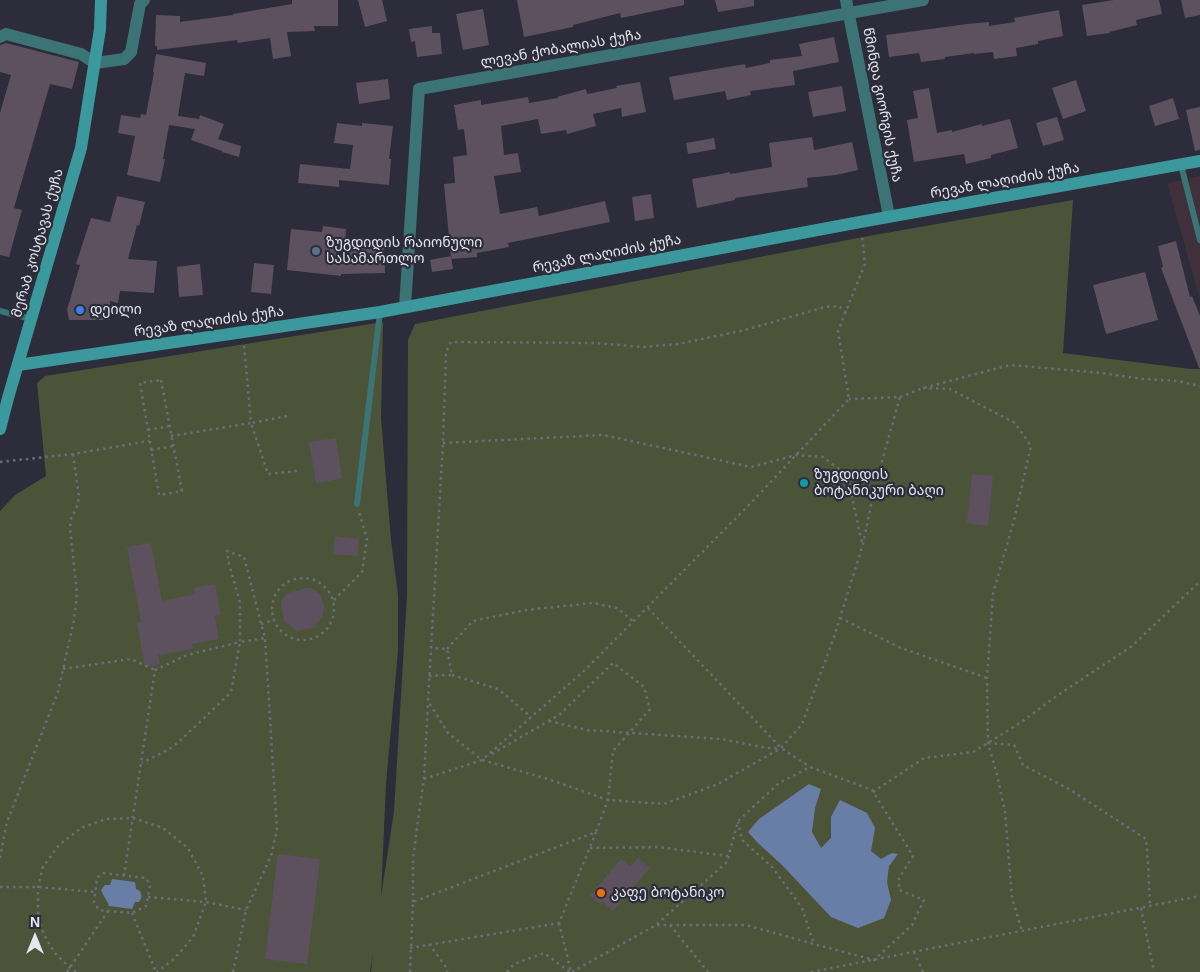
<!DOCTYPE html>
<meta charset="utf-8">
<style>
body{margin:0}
#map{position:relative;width:1200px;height:972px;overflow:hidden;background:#2c2c3a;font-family:Helvetica,sans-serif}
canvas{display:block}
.north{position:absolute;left:10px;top:912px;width:50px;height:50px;-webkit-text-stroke:4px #2c2c3a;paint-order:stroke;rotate:0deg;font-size:14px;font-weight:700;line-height:20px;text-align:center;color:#e5e5ef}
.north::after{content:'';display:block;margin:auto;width:18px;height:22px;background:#e5e5ef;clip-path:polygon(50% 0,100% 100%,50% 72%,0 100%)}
</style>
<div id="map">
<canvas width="1200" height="972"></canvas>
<div class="north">N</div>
</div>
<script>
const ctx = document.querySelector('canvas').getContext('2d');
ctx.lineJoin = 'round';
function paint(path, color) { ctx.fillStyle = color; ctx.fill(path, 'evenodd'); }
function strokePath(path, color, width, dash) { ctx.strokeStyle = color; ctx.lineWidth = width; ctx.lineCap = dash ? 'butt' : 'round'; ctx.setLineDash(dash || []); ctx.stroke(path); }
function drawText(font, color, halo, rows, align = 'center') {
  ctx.font = font + ' Helvetica,"Noto Sans Georgian",sans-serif'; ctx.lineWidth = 4.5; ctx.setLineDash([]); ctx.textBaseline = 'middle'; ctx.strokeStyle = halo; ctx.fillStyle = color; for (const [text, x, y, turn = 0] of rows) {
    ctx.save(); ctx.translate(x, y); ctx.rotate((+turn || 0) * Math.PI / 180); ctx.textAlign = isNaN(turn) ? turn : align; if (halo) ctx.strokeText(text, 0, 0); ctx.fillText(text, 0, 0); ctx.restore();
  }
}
const education = new Path2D(`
 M1200 176V300L1167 183Z`);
const green = new Path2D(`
 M1073 200 1063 353 1191 369H1200V972H371L373 953 370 972H0V511L15 495 46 476 37 383 45 376 383 322 381 418 391 540 398 595V651L386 784 381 897 394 811 407 596 408 340 415 324 863 237Z`);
const water = new Path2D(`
 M809 784 821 789 815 808 812 832 821 848 831 838V817L840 800 867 813 875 828 871 851 881 859 892 853 898 854 889 866 887 882 891 900 884 918 858 928 831 917 782 865 758 843 748 832 759 819Z
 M112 879 135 882 136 889 140 891C142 896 142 898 139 902H135L132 909 109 906C107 900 103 896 101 890L105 885H110Z`);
const building = new Path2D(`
 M292 0H338V26H314L315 31 287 32 291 56 273 59 270 38 238 43 237 40 157 50V46H155L156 15 180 16V22L233 15V14L292 4Z
 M358 0H382L387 21 365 27Z
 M517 0H684V5L621 18 620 13 573 25V27L524 37Z
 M715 0H754V6L718 12Z
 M1114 0H1159L1162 14 1136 20 1137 25 1109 32 1110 33 1087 36 1082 5Z
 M1181 0H1200V15L1185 18Z
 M483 9 489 45 463 50 456 14Z
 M1059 10 1063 36 1038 41V44L1016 48 1017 56 994 59 993 52 974 54V53L945 57V59L921 62 919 53 889 57 886 35 967 24 989 22V26L1015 22 1014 18Z
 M432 26V33H440L442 54 417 57 415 41 411 42 409 29Z
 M834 37 839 62 793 71 795 85 750 91 751 95 727 100 725 91 674 100 669 77 745 64 746 68 770 63V60L802 56 799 44Z
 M6 43 79 62 72 89 50 84 14 208 22 210 9 257 0 255V113L11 75 0 72V45Z
 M156 54 206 63 204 76 185 73 178 116 199 119 200 115 224 124 218 139 241 146 239 157 222 152V151L191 140 195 129 169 125 163 159H165L160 182 127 175 135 136 118 133 121 115 140 118 141 114 146 115 154 72H153Z
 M388 79 390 99 359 104 356 83Z
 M1076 80 1086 111 1063 119 1052 88Z
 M640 82 646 112 622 117 621 108 593 114 596 126 567 134 566 130 541 134 538 119 501 126 504 155 518 153 521 172 494 176 500 214 537 207 539 216 605 201 610 222 508 243 509 247 477 253V257L451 259 444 184 455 183 453 157 467 155 464 129 458 130 454 105 481 100V105L528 97 529 103 558 98 557 97 586 89 587 94 617 88 616 86Z
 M842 86 846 111 813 117 808 92Z
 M929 88 937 133 952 130V132L982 124V126L1010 119 1018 148 991 155V158L966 164 964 154 914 162 907 120 918 118 913 91Z
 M1173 98 1179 119 1155 126 1149 106Z
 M1200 107V150L1195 151 1186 110Z
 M1057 117 1064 140 1043 146 1036 123Z
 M337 123 362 126V123L393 126 389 159H391L389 185 339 180V187L298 183 300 164 350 169 353 145 334 143Z
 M812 137 814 150 852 142 858 170 836 175 807 178 808 187 735 198V200L697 208 692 179 721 174 730 172V174L772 167 769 143Z
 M714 138 716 149 688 154 686 143Z
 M651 194 654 218 635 221 632 197Z
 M117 196 145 202 139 226 137 225 128 259 157 261 154 293 120 291 118 303 110 301V320H69L67 310 80 265 76 264 91 218 110 222Z
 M323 226 346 229 345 246 384 245 385 273 341 274V276L287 270 291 229 322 232Z
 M1176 241 1190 297 1192 296 1200 316V368H1199L1161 268 1163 267 1158 246Z
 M451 256 453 269 432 272 430 260Z
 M254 263 274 265 271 294 251 292Z
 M200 264 203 295 179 297 177 267Z
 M1145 272 1158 320 1106 334 1093 285Z
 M336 438 342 479 316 483 309 442Z
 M972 474 993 476 988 526 967 523Z
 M335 536 359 539 357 556 333 554Z
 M151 543 162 601 196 594 194 588 215 584 221 615 215 616 219 639 192 644 193 649 158 655 160 664 145 667 137 623 141 622 127 547Z
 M306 588H312L321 595 324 607 322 618 315 624 316 627 297 631 284 621 281 604 282 599 288 593Z
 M278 854 320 859 307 964 265 959Z
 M638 858 650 868 613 911 602 901 600 904 590 896 621 859 630 867Z`);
const path = new Path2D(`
 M846 313 839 306 825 307 745 330 678 344 643 347 595 343 451 342 446 352 443 443 428 701 448 733 482 760 548 779 608 800 664 804 718 784 781 748 802 724 834 637 863 544 875 486 900 397 849 399
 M161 380 182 491 159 495 140 383Z
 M923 388 950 389 1015 423 1031 446 1014 520 993 594 987 678 988 743 997 775 1005 812 1012 898 1022 931
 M900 397 923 388 1010 365 1102 373 1143 379 1177 381 1200 386
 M287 416 251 423 268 474 298 471
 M148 430 170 426
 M171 436 251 423 244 345
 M443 443 603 435 751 467 796 455 823 457 847 475 862 543
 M151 450 173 446
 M0 462 73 454 149 441
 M272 609a31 31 0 1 1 62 0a31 31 0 1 1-62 0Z
 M334 600 362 572 367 539 359 512
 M648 608 781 748 810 767
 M840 618 901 648 987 678
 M261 624 274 620
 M447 649 473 621 526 610 593 603 617 608 634 622
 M63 669 131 659 155 670
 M452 675 498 689 531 717
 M429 676 452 675 447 649 431 648
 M549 721 587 730 721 739 767 748H779
 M988 743 1014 745 1023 765 1069 789 1146 839 1148 863 1150 906
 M424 779 482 760 584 671 748 506 849 399 838 331 865 264 862 235
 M873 792 924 758 973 752 1020 723 1058 695 1132 646 1196 585 1200 583
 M590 848 658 847 728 856
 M0 858 7 822 58 692 74 620 77 594 70 528 71 519 78 504 79 497 73 454
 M103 873 146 878 150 886 146 906 132 913 99 910 94 902 97 878Z
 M124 876 155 670 187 655 240 642V602L229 564 227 551 244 557 262 627 265 638 240 642 231 692 201 721 173 747 142 763
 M0 887H38L95 892
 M148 897 206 902 246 910
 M413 902V859L418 820 424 779 428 702
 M1141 908 1154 972
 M132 913 156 972
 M559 923 571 972
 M657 925H746L814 944 802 908 772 867 742 840 738 822
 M670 925 708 972
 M429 944 446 967 447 972
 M410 948 559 923 596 832
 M914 952 923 972
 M67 972 108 911
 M76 972 70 968 55 953 44 935 38 915V887L43 867 59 845 81 828 106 819 133 818 163 828 188 848 203 876 206 902 193 937 174 959 157 972
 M233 972 246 910 271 856 277 830 265 638
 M410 972 413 902 596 832 608 800 613 751 650 709 644 687 613 663 559 715 488 756
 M507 972 514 964 544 953 570 972
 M572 972 656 925 727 862 738 821 779 783 810 767 872 790 913 856 899 878V890L924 900 912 925 874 960 814 944
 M811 972 1200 896`);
const lane = new Path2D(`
 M1181 165 1200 240
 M0 311 31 319
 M357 504 380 312`);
const street = new Path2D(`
 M846 0 889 216
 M0 37 6 34 81 54 95 63 124 59 131 52 140 4 144 0
 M405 307 419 89 923 0`);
const secondary = new Path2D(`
 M18 365 380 312 860 222 1200 161
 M0 429 8 398 81 148 100 29 101 0`);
const markers = [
 [316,251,5,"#5c6f8a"],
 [80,310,5,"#3f7fe0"],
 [804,483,5,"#0f9aa8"],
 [601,893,5,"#e8710a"]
];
const streetNames = [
 ["ლევან ქობალიას ქუჩა",561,49,-10],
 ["წმინდა გიორგის ქუჩა",882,105,79],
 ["რევაზ ლაღიძის ქუჩა",1005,181,-10],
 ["მერაბ კოსტავას ქუჩა",38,243,-74],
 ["რევაზ ლაღიძის ქუჩა",607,254,-11],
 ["რევაზ ლაღიძის ქუჩა",209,322,-8]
];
const poiNames = [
 ["ზუგდიდის რაიონული",326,243],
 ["სასამართლო",326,259],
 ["დეილი",90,310],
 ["ზუგდიდის",814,475],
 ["ბოტანიკური ბაღი",814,491],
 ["კაფე ბოტანიკო",611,893]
];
paint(education, '#3f303c');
paint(green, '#4b5439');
paint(water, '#687ea7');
paint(building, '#5d515f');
strokePath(path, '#6c6c78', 2.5, [2.5, 4]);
strokePath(lane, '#3c7375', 6);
strokePath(street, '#3c7375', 12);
strokePath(secondary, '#3b999d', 12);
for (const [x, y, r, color] of markers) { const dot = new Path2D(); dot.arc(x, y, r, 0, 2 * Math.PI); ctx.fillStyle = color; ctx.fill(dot); strokePath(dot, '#2c2c3a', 2); }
drawText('14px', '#e5e5ef', '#2c2c3a', streetNames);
drawText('14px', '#e5e5ef', '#2c2c3a', poiNames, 'left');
</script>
